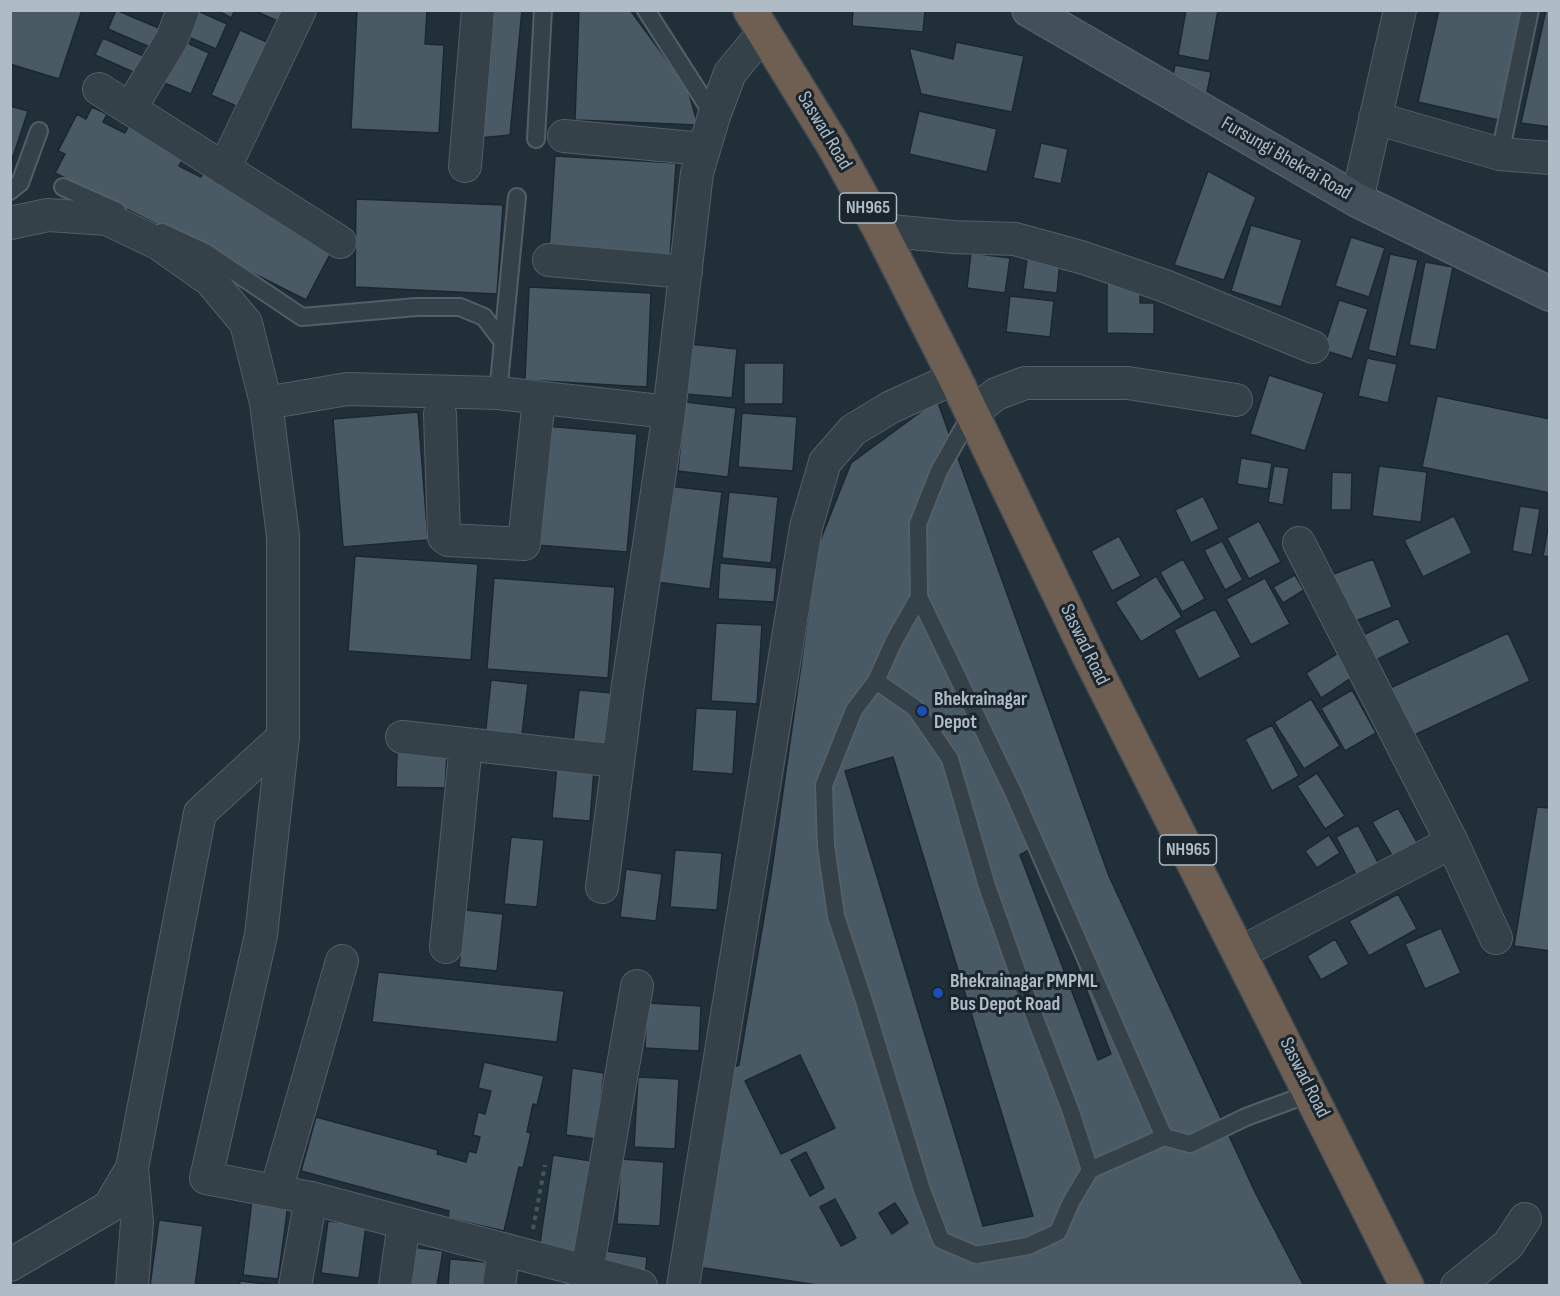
<!DOCTYPE html>
<style>
body{margin:0}
#map{position:relative;width:1560px;height:1296px;overflow:hidden;background:#212f39;font-family:"Sofia Sans Condensed",sans-serif}
canvas{display:block}
.frame{position:absolute;inset:0;border:12px solid #b0bcc5;pointer-events:none}
</style>
<div id="map">
<canvas width="1560" height="1296"></canvas>
<div class="frame"></div>
</div>
<script>
const ctx = document.querySelector('canvas').getContext('2d');
ctx.lineJoin = 'round';
function paint(path, color) { ctx.fillStyle = color; ctx.fill(path, 'evenodd'); }
function strokePath(path, color, width, dash) { ctx.strokeStyle = color; ctx.lineWidth = width; ctx.lineCap = dash ? 'butt' : 'round'; ctx.setLineDash(dash || []); ctx.stroke(path); }
function drawText(font, color, halo, rows, align = 'center') {
  ctx.font = font + ' "Sofia Sans Condensed",sans-serif'; ctx.lineWidth = 6; ctx.setLineDash([]); ctx.textBaseline = 'middle'; ctx.strokeStyle = halo; ctx.fillStyle = color; for (const [text, x, y, turn = 0] of rows) {
    ctx.save(); ctx.translate(x, y); ctx.rotate((+turn || 0) * Math.PI / 180); ctx.textAlign = isNaN(turn) ? turn : align; if (halo) ctx.strokeText(text, 0, 0); ctx.fillText(text, 0, 0); ctx.restore();
  }
}
const building = new Path2D(`
 M10 10H82L59 79 10 64Z
 M116 10 168 32 159 51 108 29Z
 M196 10 227 24 216 49 182 34Z
 M217 10H235L231 18Z
 M253 10H298L291 27Z
 M357 10H427L425 44 444 45 439 133 351 129Z
 M487 10H522L510 135 479 138Z
 M579 10H630L687 87 698 125 575 120Z
 M853 10H925L923 32 852 26Z
 M1186 10H1218L1209 61 1178 55Z
 M1439 10H1523L1498 120 1418 102Z
 M1546 10H1550V127L1521 123Z
 M240 30 278 47 250 112 211 95Z
 M103 38 148 58 140 75 95 55Z
 M181 40 209 53 191 94 162 82Z
 M956 42 1024 56 1012 112 921 94 909 48 953 59Z
 M1175 65 1211 72 1206 97 1170 91Z
 M10 106 28 111 10 166Z
 M92 107 107 114 103 122 125 133 129 125 186 153 179 166 201 177 206 168 336 243 306 300 55 173 65 154 58 151 77 114 86 119Z
 M919 111 997 129 987 172 909 154Z
 M1041 143 1068 149 1061 184 1033 178Z
 M555 156 676 163 670 257 549 250Z
 M1208 171 1256 197 1224 280 1174 265Z
 M356 199 503 205 497 294 355 287Z
 M1251 225 1302 240 1281 307 1231 291Z
 M1351 237 1385 248 1369 297 1335 286Z
 M1028 252 1060 259 1057 293 1023 289Z
 M971 253 1010 258 1005 293 967 288Z
 M1390 254 1418 260 1396 357 1368 350Z
 M1425 262 1453 267 1436 350 1409 345Z
 M1107 275 1140 284V303H1154V334L1107 333Z
 M529 287 651 293 647 387 525 380Z
 M1010 296 1054 301 1050 337 1006 332Z
 M1339 300 1368 309 1352 359 1323 350Z
 M690 344 737 349 732 398 686 394Z
 M1367 358 1397 364 1388 403 1358 396Z
 M744 363H784L783 404H744Z
 M1269 375 1324 393 1305 451 1250 434Z
 M1437 396 1550 419V493L1422 467Z
 M937 400 1109 876 1256 1194 1304 1286H824L671 1263 713 1075 739 1065 771 876 818 546 851 463Z
 M685 402 736 408 728 477 678 471Z
 M418 412 428 540 343 547 333 419Z
 M742 413 797 417 793 471 738 467Z
 M546 426 637 434 627 552 536 545Z
 M1241 458 1272 463 1268 489 1237 484Z
 M1274 466 1289 468 1283 505 1268 502Z
 M1379 466 1427 472 1421 522 1372 516Z
 M1332 472 1352 473 1351 510H1331Z
 M668 486 722 492 710 589 656 582Z
 M729 492 778 497 771 563 722 558Z
 M1203 496 1219 529 1191 543 1175 510Z
 M1520 506 1540 509 1532 555 1512 551Z
 M1454 516 1472 553 1423 577 1404 540Z
 M1550 517V557L1543 556Z
 M1259 521 1281 562 1249 579 1227 538Z
 M1119 536 1141 576 1112 591 1091 551Z
 M1222 541 1243 580 1225 590 1204 550Z
 M355 556 478 564 471 660 348 651Z
 M1183 559 1205 599 1182 612 1160 572Z
 M1373 559 1392 607 1345 625 1326 577Z
 M720 563 777 568 774 602 718 599Z
 M1295 575 1304 590 1283 603 1273 587Z
 M1156 576 1182 617 1141 642 1115 602Z
 M494 578 615 587 608 678 487 669Z
 M1265 578 1290 624 1251 645 1226 599Z
 M1215 609 1241 657 1199 679 1174 630Z
 M1398 618 1410 643 1368 664 1355 639Z
 M716 623 762 625 757 704 711 701Z
 M1508 633 1530 681 1410 737 1388 689Z
 M1346 648 1354 676 1321 698 1306 673Z
 M491 680 528 684 521 742 485 737Z
 M579 690 611 693 605 747 573 743Z
 M1352 690 1376 733 1345 751 1321 708Z
 M1311 699 1340 746 1304 769 1274 722Z
 M696 708 737 710 733 774 692 771Z
 M1272 725 1299 776 1272 791 1245 739Z
 M397 751 447 753 445 788 396 787Z
 M893 757 1033 1216 983 1226 845 771Z
 M557 766 594 769 590 821 552 818Z
 M1317 773 1345 816 1325 829 1297 786Z
 M1537 807 1550 808V951L1514 946Z
 M1398 808 1424 855 1400 869 1372 822Z
 M1358 825 1382 870 1360 882 1336 837Z
 M1329 835 1340 853 1317 868 1305 851Z
 M511 837 544 840 537 907 504 904Z
 M1032 848 1111 1054 1098 1060 1020 855Z
 M675 850 722 853 717 910 670 907Z
 M626 869 662 874 656 921 620 917Z
 M1398 894 1417 929 1369 956 1349 921Z
 M465 910 503 914 497 971 459 967Z
 M1441 928 1461 973 1425 989 1405 944Z
 M1335 939 1349 964 1321 980 1307 956Z
 M378 972 564 991 557 1042 372 1022Z
 M647 1003 701 1006 699 1051 645 1048Z
 M800 1055 835 1128 781 1154 745 1081Z
 M484 1062 544 1076 537 1105 533 1104 527 1132 531 1133 523 1168 519 1167 504 1231 448 1218 449 1211 301 1171 316 1117 438 1150 437 1154 466 1162 469 1151 476 1153 480 1137 473 1135 478 1112 485 1114 491 1091 478 1088Z
 M572 1068 604 1073 596 1139 566 1135Z
 M638 1077 679 1079 675 1149 634 1147Z
 M806 1152 824 1188 810 1196 791 1160Z
 M553 1155 598 1162 582 1257 539 1250Z
 M621 1159 664 1162 660 1226 617 1224Z
 M835 1199 856 1238 841 1246 820 1207Z
 M252 1200 288 1205 278 1279 243 1275Z
 M895 1203 908 1223 892 1234 879 1213Z
 M159 1220 203 1226 195 1286H150Z
 M328 1221 366 1225 359 1278 321 1273Z
 M411 1247 443 1251 437 1286H405Z
 M606 1251 647 1257 645 1277 603 1271Z
 M450 1259 486 1262 483 1286H448Z
 M240 1281 275 1285V1286H239Z`);
const path = new Path2D(`
 M533 1229 545 1165`);
const lane = new Path2D(`
 M646 10 714 116
 M536 139 543 10
 M1500 154 1530 10
 M63 187 117 211
 M10 191 20 183 39 131
 M162 232 205 252 302 317 416 307H460L484 317 503 342
 M498 393 517 197
 M972 413 939 471 918 524 919 597 1013 792 1164 1137 1190 1144 1246 1117 1311 1093
 M919 597 894 641 876 681 854 710 824 785 826 846 836 916 864 1001 922 1190 941 1240 976 1255 1028 1246 1058 1232 1071 1202 1090 1170 1164 1137
 M876 681 915 708 950 759 987 886 1016 968 1070 1109 1090 1170`);
const street = new Path2D(`
 M99 89 340 242
 M130 109 172 39 183 10
 M1375 118 1500 154 1550 158
 M564 136 704 149
 M465 166 478 10
 M224 169 300 10
 M1357 200 1400 10
 M10 223 48 215 107 219 159 244 211 281 246 323 266 403
 M880 230 953 237 1015 239 1084 258 1165 286 1313 347
 M549 260 686 272
 M972 413 996 394 1025 383H1128L1236 400
 M440 414 444 537 448 540 524 544 539 398
 M1299 543 1452 842 1496 938
 M402 737 618 761
 M602 887 628 685 669 412 697 173 714 116 730 73 764 32
 M446 947 466 744
 M1240 953 1452 842
 M276 1191 342 961
 M10 1265 109 1207 132 1168
 M587 1271 637 986
 M132 1286 137 1222 132 1168 200 813 283 737
 M295 1286 311 1198
 M395 1286 404 1223
 M499 1286 504 1249
 M641 1286 311 1198 206 1178 261 935 283 737V536L266 403 347 389 498 393 669 412
 M683 1286 806 527 825 462 853 430 891 407 955 378
 M1457 1286 1508 1245 1525 1219`);
const secondary = new Path2D(`
 M1029 10 1357 200 1550 294`);
const highway = new Path2D(`
 M750 10 835 148 880 230 955 378 1089 656 1407 1286`);
const markers = [
 [922,711,6,"#1a4fb4"],
 [938,993,6,"#1a4fb4"]
];
const shields = [
 [868,208,57],
 [1188,850,57]
];
const shieldNames = [
 ["NH965",868,208],
 ["NH965",1188,850]
];
const streetNames = [
 ["Saswad Road",824,131,59],
 ["Fursungi Bhekrai Road",1286,159,30],
 ["Saswad Road",1084,645,64],
 ["Saswad Road",1304,1078,63]
];
const poiNames = [
 ["Bhekrainagar",934,700],
 ["Depot",934,723],
 ["Bhekrainagar PMPML",950,982],
 ["Bus Depot Road",950,1005]
];
paint(building, '#4a5a65');
strokePath(building, '#1c2730', 1.5);
strokePath(lane, '#535f67', 20);
strokePath(street, '#535f67', 34);
strokePath(secondary, '#535f67', 36);
strokePath(highway, '#404b54', 36);
strokePath(path, '#435857', 4, [4.5, 4.5]);
strokePath(lane, '#354149', 16);
strokePath(street, '#354149', 32);
strokePath(secondary, '#43505c', 33);
strokePath(highway, '#6f5f52', 33);
for (const [x, y, r, color] of markers) { const dot = new Path2D(); dot.arc(x, y, r, 0, 2 * Math.PI); ctx.fillStyle = color; ctx.fill(dot); strokePath(dot, '#1a252e', 2); }
for (const [x, y, w] of shields) { const box = new Path2D(); box.roundRect(x - w / 2, y - 15, w, 30, 4.5); ctx.fillStyle = '#1a252e'; ctx.fill(box); strokePath(box, '#b0bcc5', 1.5); }
drawText('bold 18px', '#b0bcc5', null, shieldNames);
drawText('20px', '#b0bcc5', '#1a252e', streetNames);
drawText('bold 20px', '#b0bcc5', '#1a252e', poiNames, 'left');
</script>
